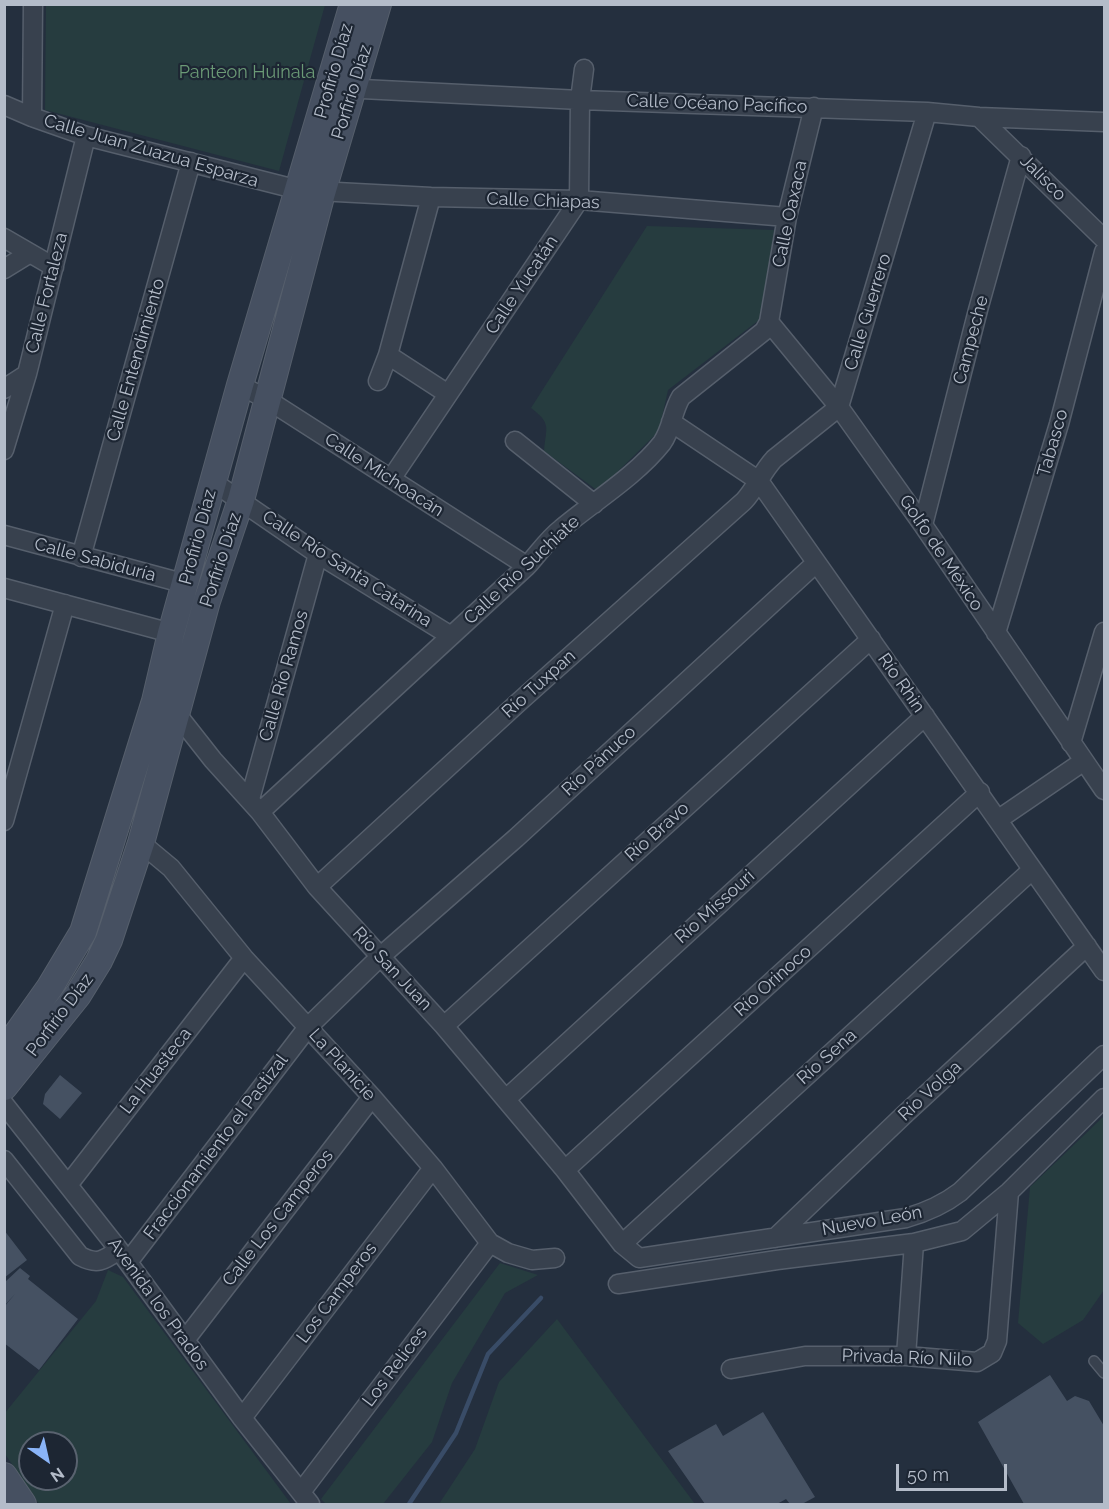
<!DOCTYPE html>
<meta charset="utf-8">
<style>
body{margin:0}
#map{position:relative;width:1109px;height:1509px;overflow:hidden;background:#242f3e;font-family:Raleway,sans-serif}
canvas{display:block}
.frame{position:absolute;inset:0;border:6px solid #b4bcc9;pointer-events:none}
.north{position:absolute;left:18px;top:1431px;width:60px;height:60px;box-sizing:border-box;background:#1d2633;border:2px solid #59626f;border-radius:50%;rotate:146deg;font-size:16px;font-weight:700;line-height:24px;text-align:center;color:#b4bcc9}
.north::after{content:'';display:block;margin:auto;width:21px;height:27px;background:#8ab4f8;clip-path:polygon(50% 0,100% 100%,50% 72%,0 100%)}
.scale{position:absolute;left:896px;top:1464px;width:111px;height:27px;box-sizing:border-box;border:3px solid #b4bcc9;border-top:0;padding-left:8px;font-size:18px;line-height:21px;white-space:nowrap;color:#b4bcc9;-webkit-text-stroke:4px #1d2633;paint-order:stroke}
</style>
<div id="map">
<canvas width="1109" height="1509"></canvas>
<div class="frame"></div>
<div class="north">N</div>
<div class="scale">50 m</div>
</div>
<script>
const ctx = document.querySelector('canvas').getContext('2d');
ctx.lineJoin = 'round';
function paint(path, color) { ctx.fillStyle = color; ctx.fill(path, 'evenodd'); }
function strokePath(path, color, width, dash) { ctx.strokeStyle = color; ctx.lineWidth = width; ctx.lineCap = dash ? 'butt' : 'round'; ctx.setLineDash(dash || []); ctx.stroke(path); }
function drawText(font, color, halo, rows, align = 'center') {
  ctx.font = font + ' Raleway,sans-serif'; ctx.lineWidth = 4.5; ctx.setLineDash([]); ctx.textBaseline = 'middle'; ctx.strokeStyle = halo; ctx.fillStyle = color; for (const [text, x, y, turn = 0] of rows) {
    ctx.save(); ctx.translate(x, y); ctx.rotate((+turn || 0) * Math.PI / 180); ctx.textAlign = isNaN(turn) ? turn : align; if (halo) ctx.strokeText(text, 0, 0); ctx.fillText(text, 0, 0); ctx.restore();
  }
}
const green = new Path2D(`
 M46 5H325L279 171 45 110Z
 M647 226 774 230 763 317 668 390 659 431 598 491 544 451C546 427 552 424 531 408Z
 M1104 1116V1290L1083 1320 1043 1344 1018 1323 1030 1187Z
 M500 1263 538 1275 505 1293 452 1383 432 1442 383 1504H326L321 1499Z
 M108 1270 123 1277 291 1504H39L5 1454 4 1414 96 1301ZM30 1443H66V1479H30Z
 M557 1319 695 1504H439L475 1449 499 1382Z`);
const stream = new Path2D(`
 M409 1504 456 1433 488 1354 541 1298`);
const building = new Path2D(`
 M60 1075 82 1093 60 1119 43 1104 45 1094Z
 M4 1230 27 1260 4 1278Z
 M20 1268 30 1276 28 1279 78 1319 39 1370 4 1343V1307L15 1294 5 1305V1282Z
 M1050 1375 1067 1401 1075 1396 1089 1401 1104 1426V1504H1024L978 1422Z
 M763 1412 815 1497 802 1504H790L786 1499 777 1504H705L668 1451 716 1424 723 1436Z`);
const lane = new Path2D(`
 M1094 1361 1104 1373`);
const street = new Path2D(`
 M342 88 580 100 927 112 979 117 1104 122
 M4 105 32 117 86 136 299 190 431 197 579 200 787 217
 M32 117 33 4
 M979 117 1104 239
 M4 238 54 267
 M4 269 30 253
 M769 322 839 407 923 525 1104 790
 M388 355 448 394
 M378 381 388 355 431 197
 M240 385 268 400 527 566
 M4 389 27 374
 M671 422 759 481 1104 971
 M515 441 594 504
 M4 450 27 374 86 136
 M391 479 579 200 580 100 584 69
 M213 482 318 554 451 636
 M923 525 978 310 1021 156
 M4 535 186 584
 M81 557 191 162
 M4 588 171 633
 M996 633 1059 424 1104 252
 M169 709 176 713 213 760 260 812 317 887 444 1026 565 1170 622 1244 639 1258 906 1218C927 1212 943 1205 960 1192L1104 1055
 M1071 743 1104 632
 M250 799 318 554
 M260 812 527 566C538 554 548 539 561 529 593 502 636 476 662 443 672 429 672 412 681 397L764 331 769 322 787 217 814 107
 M999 819 1084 761
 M4 821 65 604
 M141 843 171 868 244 958 372 1097 433 1168 490 1243 508 1253 532 1260 555 1258
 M317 887 520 701 744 501C756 488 762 472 774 459L839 407 927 112
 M444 1026 871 639
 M506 1099 925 716
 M4 1104 119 1250 242 1418 310 1504
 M4 1160 80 1256C97 1265 103 1261 119 1250
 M565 1170 980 792
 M68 1185 244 958
 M775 1238 905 1114 1087 946
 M622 1244 1032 870
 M128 1262 308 1027 381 956 516 838 816 563
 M618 1284 777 1260 914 1243 962 1231 1009 1192 1104 1098
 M185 1340 372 1097
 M906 1356 914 1243
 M731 1369 805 1356H906L977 1362 992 1353 997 1341 1009 1192
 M242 1418 433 1168
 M301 1492 490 1243`);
const secondary = new Path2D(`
 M4 1052 50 987 83 932 155 701 171 633 240 385 353 4
 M4 1087 78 995 99 961 109 940 141 843 207 601 241 500 322 193 378 4
 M4 1476 23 1504`);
const streetNames = [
 ["Profirio Díaz",334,71,-74],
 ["Porfirio Díaz",352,92,-73],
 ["Calle Océano Pacífico",717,104,2],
 ["Calle Juan Zuazua Esparza",151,151,16],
 ["Jalisco",1043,178,45],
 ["Calle Chiapas",543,201,2],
 ["Calle Oaxaca",790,214,-78],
 ["Calle Yucatán",522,285,-56],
 ["Calle Fortaleza",47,293,-76],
 ["Calle Guerrero",868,312,-73],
 ["Campeche",971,340,-75],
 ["Calle Entendimiento",136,360,-74],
 ["Tabasco",1053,443,-74],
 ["Calle Michoacán",384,475,33],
 ["Profirio Díaz",198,537,-75],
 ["Golfo de México",941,553,56],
 ["Calle Sabiduría",95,560,15],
 ["Porfirio Díaz",221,560,-72],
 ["Calle Río Santa Catarina",347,569,33],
 ["Calle Río Suchiate",522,570,-43],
 ["Calle Río Ramos",284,676,-74],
 ["Río Rhin",901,683,55],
 ["Río Tuxpan",539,684,-42],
 ["Río Pánuco",599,761,-43],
 ["Río Bravo",657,832,-42],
 ["Río Missouri",715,907,-42],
 ["Río San Juan",392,969,47],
 ["Río Orinoco",773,981,-42],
 ["Porfirio Díaz",60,1015,-53],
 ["Río Sena",827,1057,-42],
 ["La Planicie",342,1065,48],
 ["La Huasteca",156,1071,-52],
 ["Río Volga",930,1091,-43],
 ["Fraccionamiento el Pastizal",216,1147,-53],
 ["Calle Los Camperos",278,1218,-52],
 ["Nuevo León",872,1221,-10],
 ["Los Camperos",337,1293,-53],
 ["Avenida los Prados",158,1304,54],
 ["Privada Río Nilo",907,1358,2],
 ["Los Relices",395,1367,-53]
];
const parkNames = [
 ["Panteon Huinala",247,73]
];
paint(green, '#263c3f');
strokePath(stream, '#394c67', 4.5);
paint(building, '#455162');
strokePath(lane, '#565f6c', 12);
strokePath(street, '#565f6c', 21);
strokePath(secondary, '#565f6c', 28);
strokePath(lane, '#38414e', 9);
strokePath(street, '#38414e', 18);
strokePath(secondary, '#465061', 26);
drawText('18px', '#b4bcc9', '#1d2633', streetNames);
drawText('18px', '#6b9a76', '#1d2633', parkNames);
</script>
